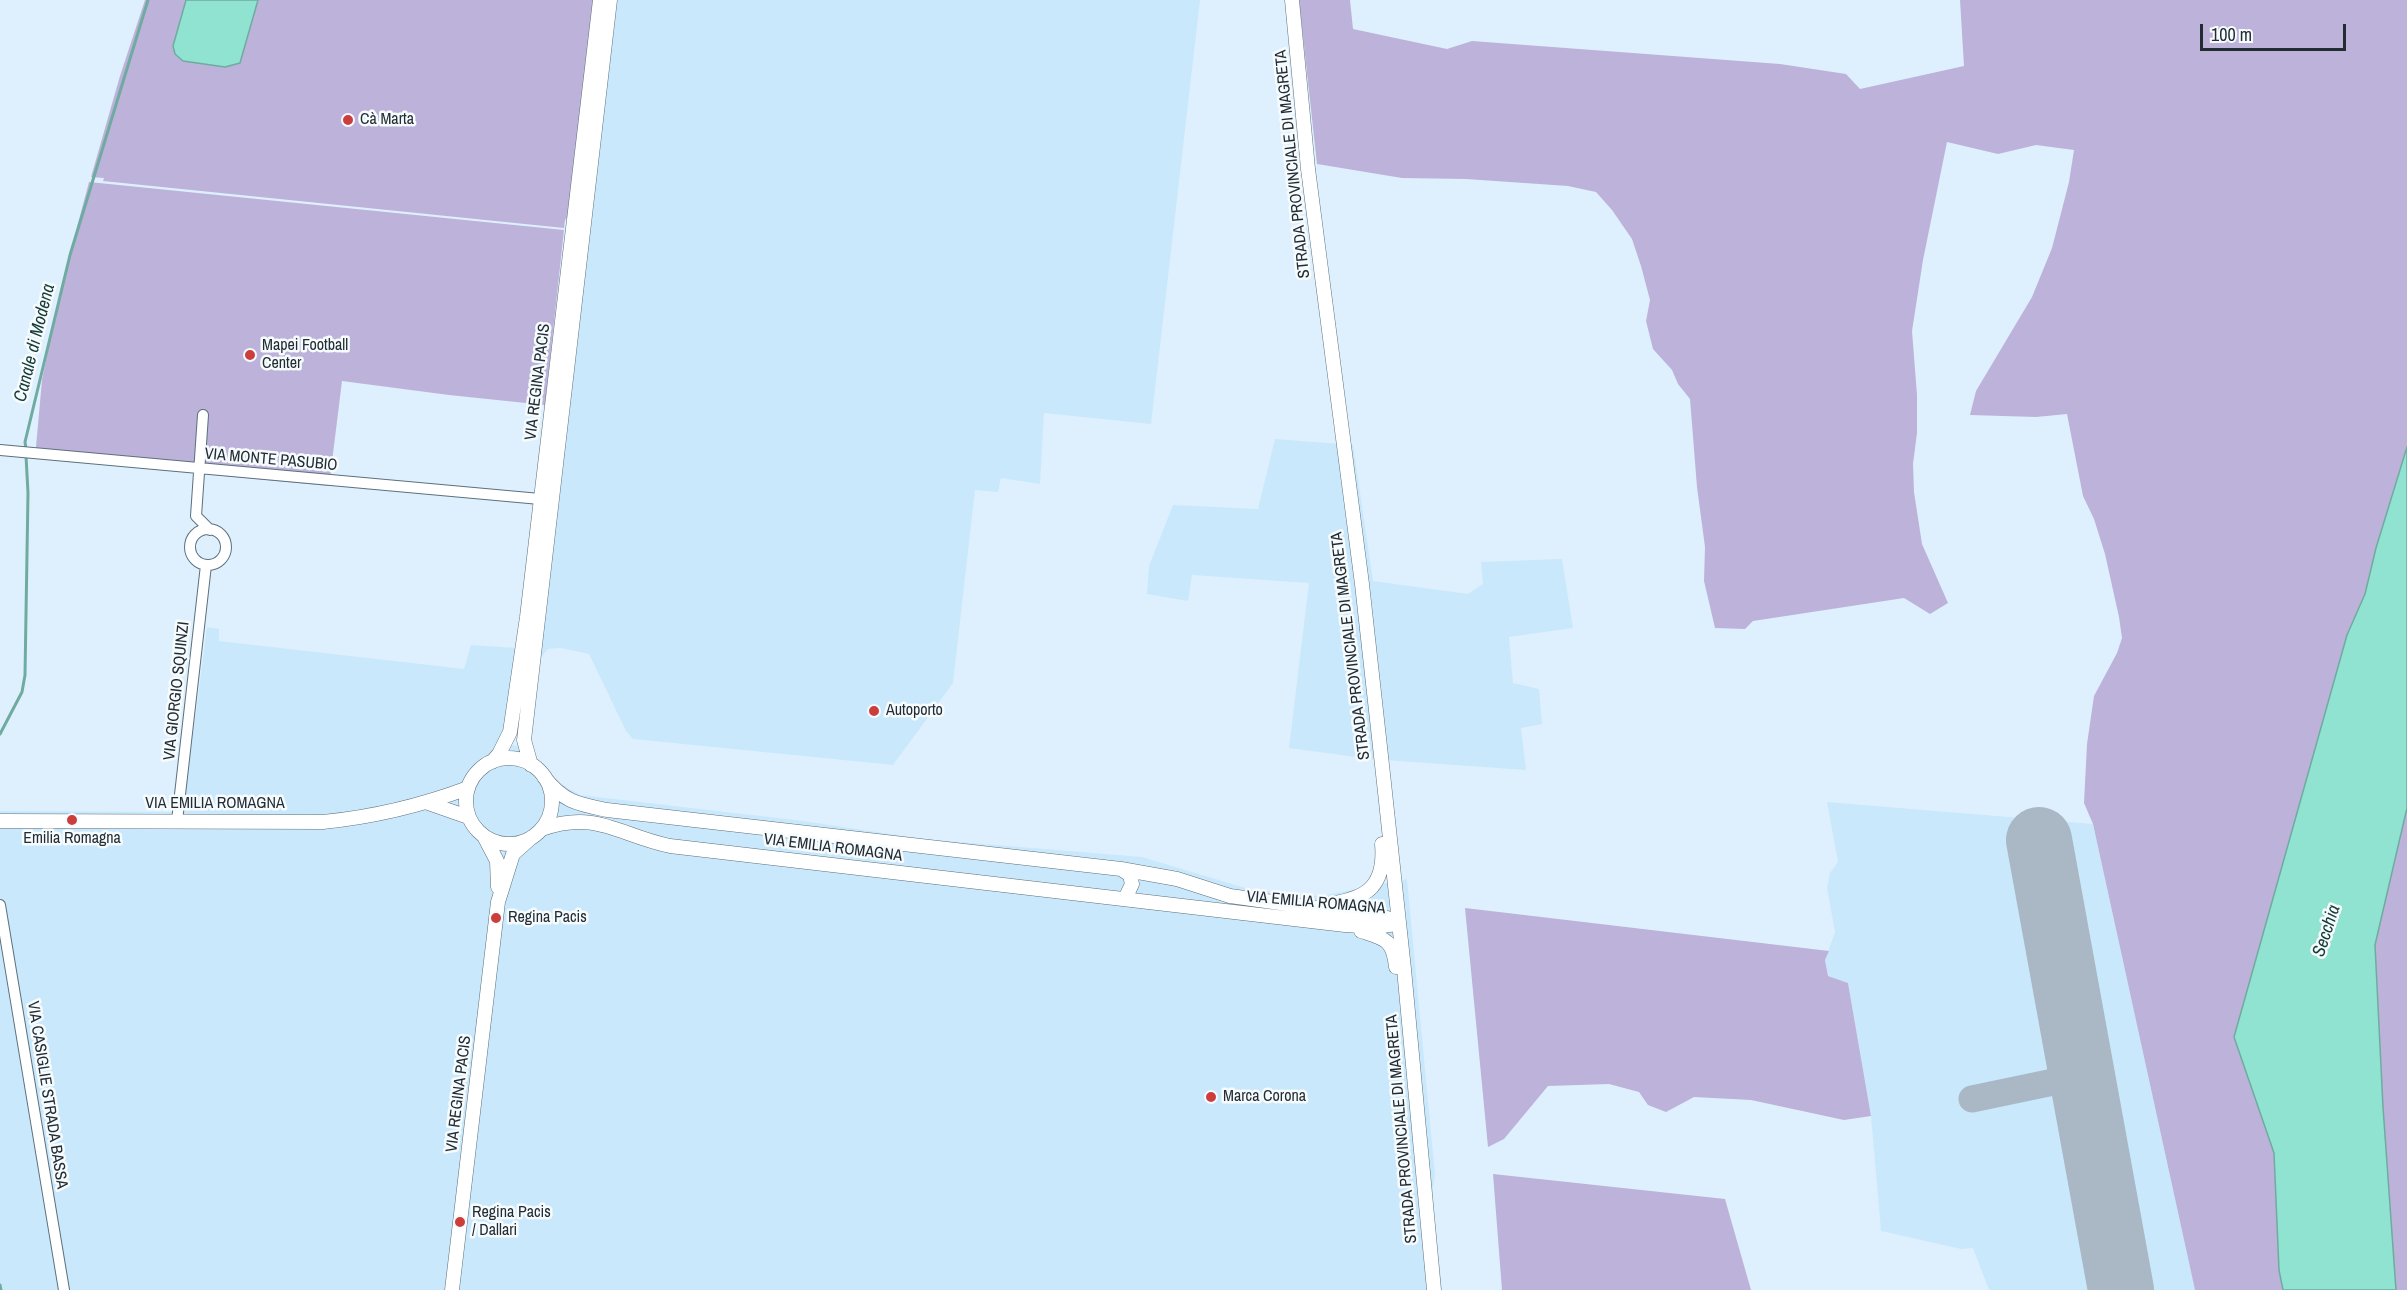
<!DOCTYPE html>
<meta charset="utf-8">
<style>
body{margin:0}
#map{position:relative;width:2407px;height:1290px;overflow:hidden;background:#def0fd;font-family:"Archivo Narrow",sans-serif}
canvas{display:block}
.scale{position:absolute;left:2200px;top:24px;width:146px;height:27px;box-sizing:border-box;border:3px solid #232c32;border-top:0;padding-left:8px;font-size:18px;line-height:21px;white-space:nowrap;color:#232c32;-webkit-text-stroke:4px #f6fbfe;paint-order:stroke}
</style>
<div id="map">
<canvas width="2407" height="1290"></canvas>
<div class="scale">100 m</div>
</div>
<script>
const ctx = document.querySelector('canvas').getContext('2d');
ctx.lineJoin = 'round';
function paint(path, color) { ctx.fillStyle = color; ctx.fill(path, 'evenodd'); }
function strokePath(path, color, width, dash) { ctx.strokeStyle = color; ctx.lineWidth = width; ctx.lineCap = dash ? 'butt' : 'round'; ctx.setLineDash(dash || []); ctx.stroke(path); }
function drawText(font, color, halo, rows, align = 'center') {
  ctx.font = font + ' "Archivo Narrow",sans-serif'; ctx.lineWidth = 5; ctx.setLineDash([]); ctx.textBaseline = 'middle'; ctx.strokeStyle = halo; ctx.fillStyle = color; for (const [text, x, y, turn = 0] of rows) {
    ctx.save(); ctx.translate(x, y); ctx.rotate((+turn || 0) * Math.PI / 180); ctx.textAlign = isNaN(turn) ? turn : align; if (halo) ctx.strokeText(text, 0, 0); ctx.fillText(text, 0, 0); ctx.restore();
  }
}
const built = new Path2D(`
 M612 0H1200L1151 424 1044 413 1040 484 1001 478 998 492 975 490 953 683 893 765 633 739 626 731 589 654 561 648 548 649 537 662Z
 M1275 439 1353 445 1373 581 1468 594 1483 584 1481 562 1562 559 1573 628 1509 637 1513 683 1539 689 1542 724 1521 728 1526 770 1371 759 1289 748 1309 583 1192 575 1188 601 1147 594 1149 566 1173 505 1258 509Z
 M207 627 219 629V641L464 669 471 645 516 648 503 746 513 745 526 749 559 783 580 795 803 821 923 839 1142 857 1252 890 1320 896 1407 879 1435 1175 1432 1194 1442 1290H0V811L183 812Z
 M1827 802 2093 824 2195 1290H1989L1973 1248 1961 1249 1881 1231 1871 1116 1848 983 1828 976 1825 960 1835 932 1827 888 1830 873 1838 862Z`);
const green = new Path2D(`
 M145 0H601L580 200 565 220 564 228 103 181 104 178 91 177 120 76Z
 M1299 0H1350L1353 29 1447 49 1472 41 1780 64 1846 74 1860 89 1964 66 1960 0H2407V447L2376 548 2365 594 2347 635 2234 1037 2274 1153 2279 1270 2283 1290H2195L2093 824 2084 803 2087 744 2094 696 2117 653 2122 638 2119 617 2105 554 2094 519 2083 496 2067 414 2036 417 1970 415 1976 391 2032 297 2052 248 2069 182 2074 150 2036 145 1998 154 1947 142 1923 260 1912 331 1917 395V433L1913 464 1914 492 1922 544 1948 603 1930 614 1904 598 1753 621 1745 629 1715 628 1704 581 1705 547 1697 487 1690 399 1678 384 1672 370 1653 349 1646 321 1650 300 1641 266 1632 239 1612 210 1596 192 1568 186 1466 179 1402 178 1317 164Z
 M89 182 564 230 545 405 449 395 342 381 329 486 35 458 42 380 61 287Z
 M2407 808V1290H2396L2383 1107 2375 945Z
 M1465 908 1829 951 1825 960 1828 976 1848 983 1871 1116 1844 1120 1751 1100 1694 1097 1666 1112 1648 1105 1639 1092 1609 1084 1548 1086 1504 1139 1488 1147Z
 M1493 1174 1725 1199 1751 1290H1502Z`);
const water = new Path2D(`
 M186 0H258L240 63 225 67 183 61 175 54 173 46Z
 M2407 447V808L2375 945 2383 1107 2396 1290H2283L2279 1270 2274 1153 2234 1037 2347 635 2365 594 2376 548Z`);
const stream = new Path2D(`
 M26 449 25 442 70 255 148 0
 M0 734 22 692 25 675 28 493 26 456
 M0 1285 1 1290`);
const taxiway = new Path2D(`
 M1972 1099 2082 1076`);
const runway = new Path2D(`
 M2039 840 2121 1290`);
const street = new Path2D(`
 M203 415 196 516 210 530
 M0 450 540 499
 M190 547a18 18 0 1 1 36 0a18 18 0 1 1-36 0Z
 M177 821 206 565
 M0 905 64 1290`);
const secondary = new Path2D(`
 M1292 0 1308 169 1362 584 1384 783 1404 969 1434 1290
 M466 801a43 43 0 1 1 86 0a43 43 0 1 1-86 0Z
 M492 762 499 754 510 732 527 617 600 0
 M531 765 524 740 610 0
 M544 777C564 802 577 804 607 810L1121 869 1177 879 1230 896 1387 918 1399 923
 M428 803 468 817
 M0 821 323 822C373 817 420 806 468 788
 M542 829C597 810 618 835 670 846L1345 925 1376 927 1396 924
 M485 838 497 861 498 887
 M1121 869 1130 875 1132 884 1125 899
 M1322 905C1363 900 1386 890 1382 844
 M1361 931C1385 939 1393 939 1396 967
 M452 1290 498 902 513 854 532 837`);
const markers = [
 [348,120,6,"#cc3e3b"],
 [250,355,6,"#cc3e3b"],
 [874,711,6,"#cc3e3b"],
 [72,820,6,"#cc3e3b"],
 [496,918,6,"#cc3e3b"],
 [1211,1097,6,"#cc3e3b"],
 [460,1222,6,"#cc3e3b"]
];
const poiNames = [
 ["Cà Marta",360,120],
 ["Mapei Football",262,346],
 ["Center",262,364],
 ["Autoporto",886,711],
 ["Emilia Romagna",72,839,"center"],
 ["Regina Pacis",508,918],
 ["Marca Corona",1223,1097],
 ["Regina Pacis",472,1213],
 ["/ Dallari",472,1231]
];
const streetNames = [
 ["STRADA PROVINCIALE DI MAGRETA",1293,164,-96],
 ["VIA REGINA PACIS",538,382,-83],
 ["VIA MONTE PASUBIO",271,460,5],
 ["STRADA PROVINCIALE DI MAGRETA",1351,646,-97],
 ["VIA GIORGIO SQUINZI",177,691,-84],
 ["VIA EMILIA ROMAGNA",215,804],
 ["VIA EMILIA ROMAGNA",833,848,7],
 ["VIA EMILIA ROMAGNA",1316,903,5],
 ["VIA REGINA PACIS",459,1094,-83],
 ["VIA CASIGLIE STRADA BASSA",47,1095,81],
 ["STRADA PROVINCIALE DI MAGRETA",1402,1129,-95]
];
const waterNames = [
 ["Canale di Modena",35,343,-76],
 ["Secchia",2327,931,-72]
];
paint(built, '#cae8fc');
paint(green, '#bdb2da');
paint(water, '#90e2d1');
strokePath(water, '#6faba1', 1.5);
strokePath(stream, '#6faba1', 3);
strokePath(taxiway, '#a9b8c4', 27);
strokePath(runway, '#a9b8c4', 66);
strokePath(street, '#5c707d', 12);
strokePath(secondary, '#5c707d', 15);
strokePath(street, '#fff', 10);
strokePath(secondary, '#fff', 14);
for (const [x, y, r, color] of markers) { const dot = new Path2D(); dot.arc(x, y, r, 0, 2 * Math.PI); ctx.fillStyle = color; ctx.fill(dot); strokePath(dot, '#f6fbfe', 2); }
drawText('16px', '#232c32', '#f6fbfe', poiNames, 'left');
drawText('16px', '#232c32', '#f6fbfe', streetNames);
drawText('italic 18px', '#153c35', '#f6fbfe', waterNames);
</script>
